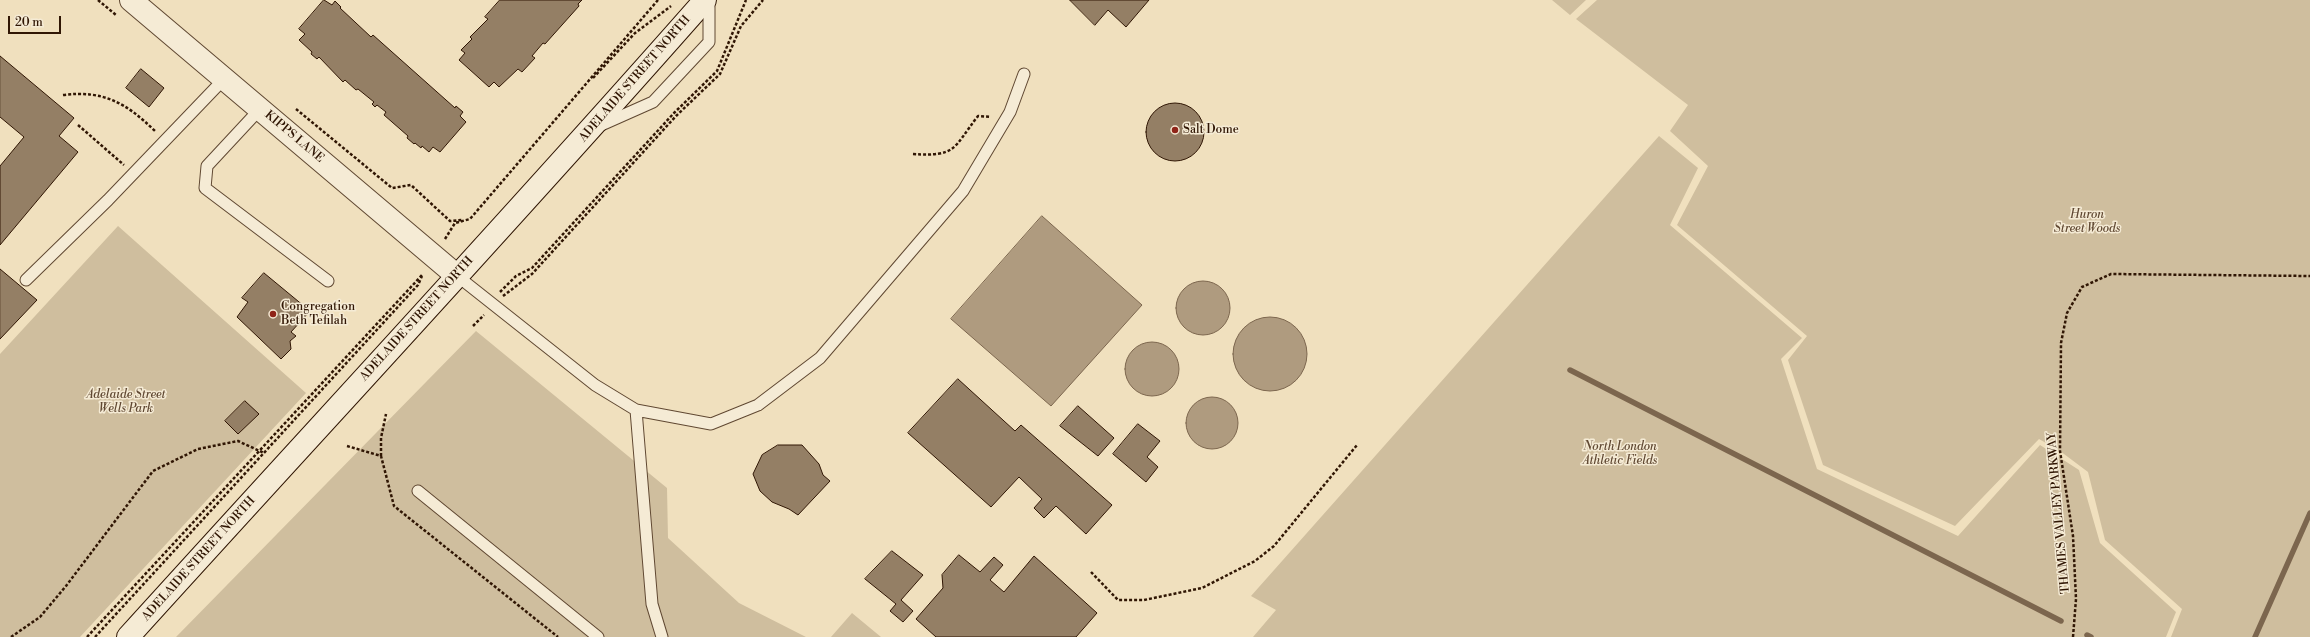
<!DOCTYPE html>
<style>
body{margin:0}
#map{position:relative;width:2310px;height:637px;overflow:hidden;background:#f0e0be;font-family:"Libre Bodoni",serif}
canvas{display:block}
.scale{position:absolute;left:8px;top:16px;width:53px;height:18px;box-sizing:border-box;border:2px solid #301604;border-top:0;padding-left:5px;font-size:12px;line-height:14px;white-space:nowrap;color:#301604;-webkit-text-stroke:3px #f5ebd5;paint-order:stroke}
</style>
<div id="map">
<canvas width="2310" height="637"></canvas>
<div class="scale">20 m</div>
</div>
<script>
const ctx = document.querySelector('canvas').getContext('2d');
ctx.lineJoin = 'round';
function paint(path, color) { ctx.fillStyle = color; ctx.fill(path, 'evenodd'); }
function strokePath(path, color, width, dash) { ctx.strokeStyle = color; ctx.lineWidth = width; ctx.lineCap = dash ? 'butt' : 'round'; ctx.setLineDash(dash || []); ctx.stroke(path); }
function drawText(font, color, halo, rows, align = 'center') {
  ctx.font = font + ' "Libre Bodoni",serif'; ctx.lineWidth = 3; ctx.setLineDash([]); ctx.textBaseline = 'middle'; ctx.strokeStyle = halo; ctx.fillStyle = color; for (const [text, x, y, turn = 0] of rows) {
    ctx.save(); ctx.translate(x, y); ctx.rotate((+turn || 0) * Math.PI / 180); ctx.textAlign = isNaN(turn) ? turn : align; if (halo) ctx.strokeText(text, 0, 0); ctx.fillText(text, 0, 0); ctx.restore();
  }
}
const green = new Path2D(`
 M1552 0H1586L1570 15Z
 M1597 0H2310V637H2171L2182 609 2105 540 2088 472 2060 451 2039 439 1955 526 1823 465 1788 360 1807 336 1677 225 1708 166 1670 131 1688 105 1576 19Z
 M1659 136 1698 168 1670 225 1802 338 1781 359 1817 469 1958 536 2040 445 2079 470 2100 543 2176 612 2166 637H1253L1276 610 1251 596Z
 M118 226 306 393 80 637H0V354Z
 M476 331 667 488 668 538 739 603 806 637H176Z
 M852 613 881 637H831Z`);
const water = new Path2D(`
 M1042 216 1142 305 1051 406 951 319Z
 M1176 308a27 27 0 1 1 54 0a27 27 0 1 1-54 0Z
 M1233 354a37 37 0 1 1 74 0a37 37 0 1 1-74 0Z
 M1125 369a27 27 0 1 1 54 0a27 27 0 1 1-54 0Z
 M1186 423a26 26 0 1 1 52 0a26 26 0 1 1-52 0Z`);
const stream = new Path2D(`
 M1570 370 2061 621
 M2087 635 2091 637
 M2255 637 2310 513`);
const building = new Path2D(`
 M324 0 332 5 335 1 341 7 340 8 371 37 373 35 455 108 456 106 463 112 460 116 466 122 440 152 433 147 429 152 422 146 421 148 415 143 414 144 407 138 408 136 384 115 386 112 377 105 375 107 372 104 374 102 358 89 356 90 345 80 343 82 319 57 317 59 311 54 312 52 299 40 305 34 299 29Z
 M500 0H582L578 4 579 6 545 44 543 43 532 56 535 58 522 72 518 69 499 87 494 82 489 87 459 60 465 53 461 50 472 39 470 37 488 19 485 17Z
 M1070 0H1149L1126 27 1108 10 1095 25Z
 M0 56 74 118 59 136 78 152 0 245V166L24 137 0 117Z
 M141 69 164 88 149 107 126 88Z
 M1146 132a29 29 0 1 1 58 0a29 29 0 1 1-58 0Z
 M0 269 37 300 0 339Z
 M264 273 310 311 291 332 296 336 290 341 291 349 281 359 237 317 248 302 242 298Z
 M958 379 1015 431 1021 425 1112 505 1086 534 1056 506 1044 518 1034 508 1042 499 1019 477 991 507 908 433Z
 M245 401 259 414 238 434 225 421Z
 M1078 406 1114 438 1098 456 1060 426Z
 M1138 424 1160 441 1147 457 1158 467 1146 482 1113 454Z
 M778 445H802L819 464 823 475 830 481 798 515 789 509 772 502 760 491 753 474 762 455Z
 M892 551 923 575 901 600 913 611 903 622 890 611 896 604 865 579Z
 M959 555 980 572 994 557 1003 565 990 580 1004 592 1034 556 1097 613 1076 637H936L916 619 943 588 942 575Z`);
const path = new Path2D(`
 M98 0 116 15
 M593 78 635 33 671 6
 M63 95C104 90 126 103 155 131
 M296 109 392 188 411 185 450 221 462 220
 M78 125 124 165
 M913 154C957 157 953 148 978 116L991 117
 M445 239 455 223 470 219 658 0
 M500 292 516 276 532 268 674 113 717 71 746 0
 M503 296 532 274 676 116 720 74 741 26 763 0
 M473 326 484 315
 M347 446 381 456 394 506 558 637
 M381 456V438L386 414
 M1091 572 1118 600H1144L1202 588 1255 561 1274 546 1357 445
 M11 637 40 617 66 586 153 471 198 449 238 441 264 453
 M87 637 423 274
 M95 637 418 285 422 276
 M2073 637 2076 599 2073 536 2060 451 2061 343 2067 313 2082 287 2111 274 2310 276`);
const service = new Path2D(`
 M260 109 207 166 205 188 328 281
 M599 126 653 102 709 42V0
 M456 275 595 385 636 410 711 424 758 405 820 358 963 191 1010 112 1024 74
 M26 280 108 200 224 79
 M636 410 652 604 662 637
 M418 491 598 637`);
const tertiary = new Path2D(`
 M131 0 456 275`);
const secondary = new Path2D(`
 M128 637C320 425 516 215 705 0`);
const markers = [
 [1175,130,4,"#8f2418"],
 [273,314,4,"#8f2418"]
];
const streetNames = [
 ["ADELAIDE STREET NORTH",635,79,-49],
 ["KIPPS LANE",294,137,40],
 ["ADELAIDE STREET NORTH",417,319,-48],
 ["THAMES VALLEY PARKWAY",2059,513,-95],
 ["ADELAIDE STREET NORTH",199,559,-48]
];
const poiNames = [
 ["Salt Dome",1183,130],
 ["Congregation",281,307],
 ["Beth Tefilah",281,321]
];
const parkNames = [
 ["Huron",2087,215],
 ["Street Woods",2087,229],
 ["Adelaide Street",126,395],
 ["Wells Park",126,409],
 ["North London",1620,447],
 ["Athletic Fields",1620,461]
];
paint(green, '#cfbe9e');
paint(water, '#af9b7f');
strokePath(water, '#7c664e', 1);
strokePath(stream, '#7c664e', 5.5);
paint(building, '#947f65');
strokePath(building, '#301604', 1);
strokePath(service, '#604832', 13);
strokePath(tertiary, '#604832', 24);
strokePath(secondary, '#301604', 24);
strokePath(path, '#301604', 2.5, [3, 2]);
strokePath(service, '#f5ebd5', 11);
strokePath(tertiary, '#f5ebd5', 22);
strokePath(secondary, '#f5ebd5', 22);
for (const [x, y, r, color] of markers) { const dot = new Path2D(); dot.arc(x, y, r, 0, 2 * Math.PI); ctx.fillStyle = color; ctx.fill(dot); strokePath(dot, '#f5ebd5', 1.5); }
drawText('12px', '#301604', '#f5ebd5', streetNames);
drawText('12px', '#301604', '#f5ebd5', poiNames, 'left');
drawText('italic 12px', '#604832', '#f5ebd5', parkNames);
</script>
